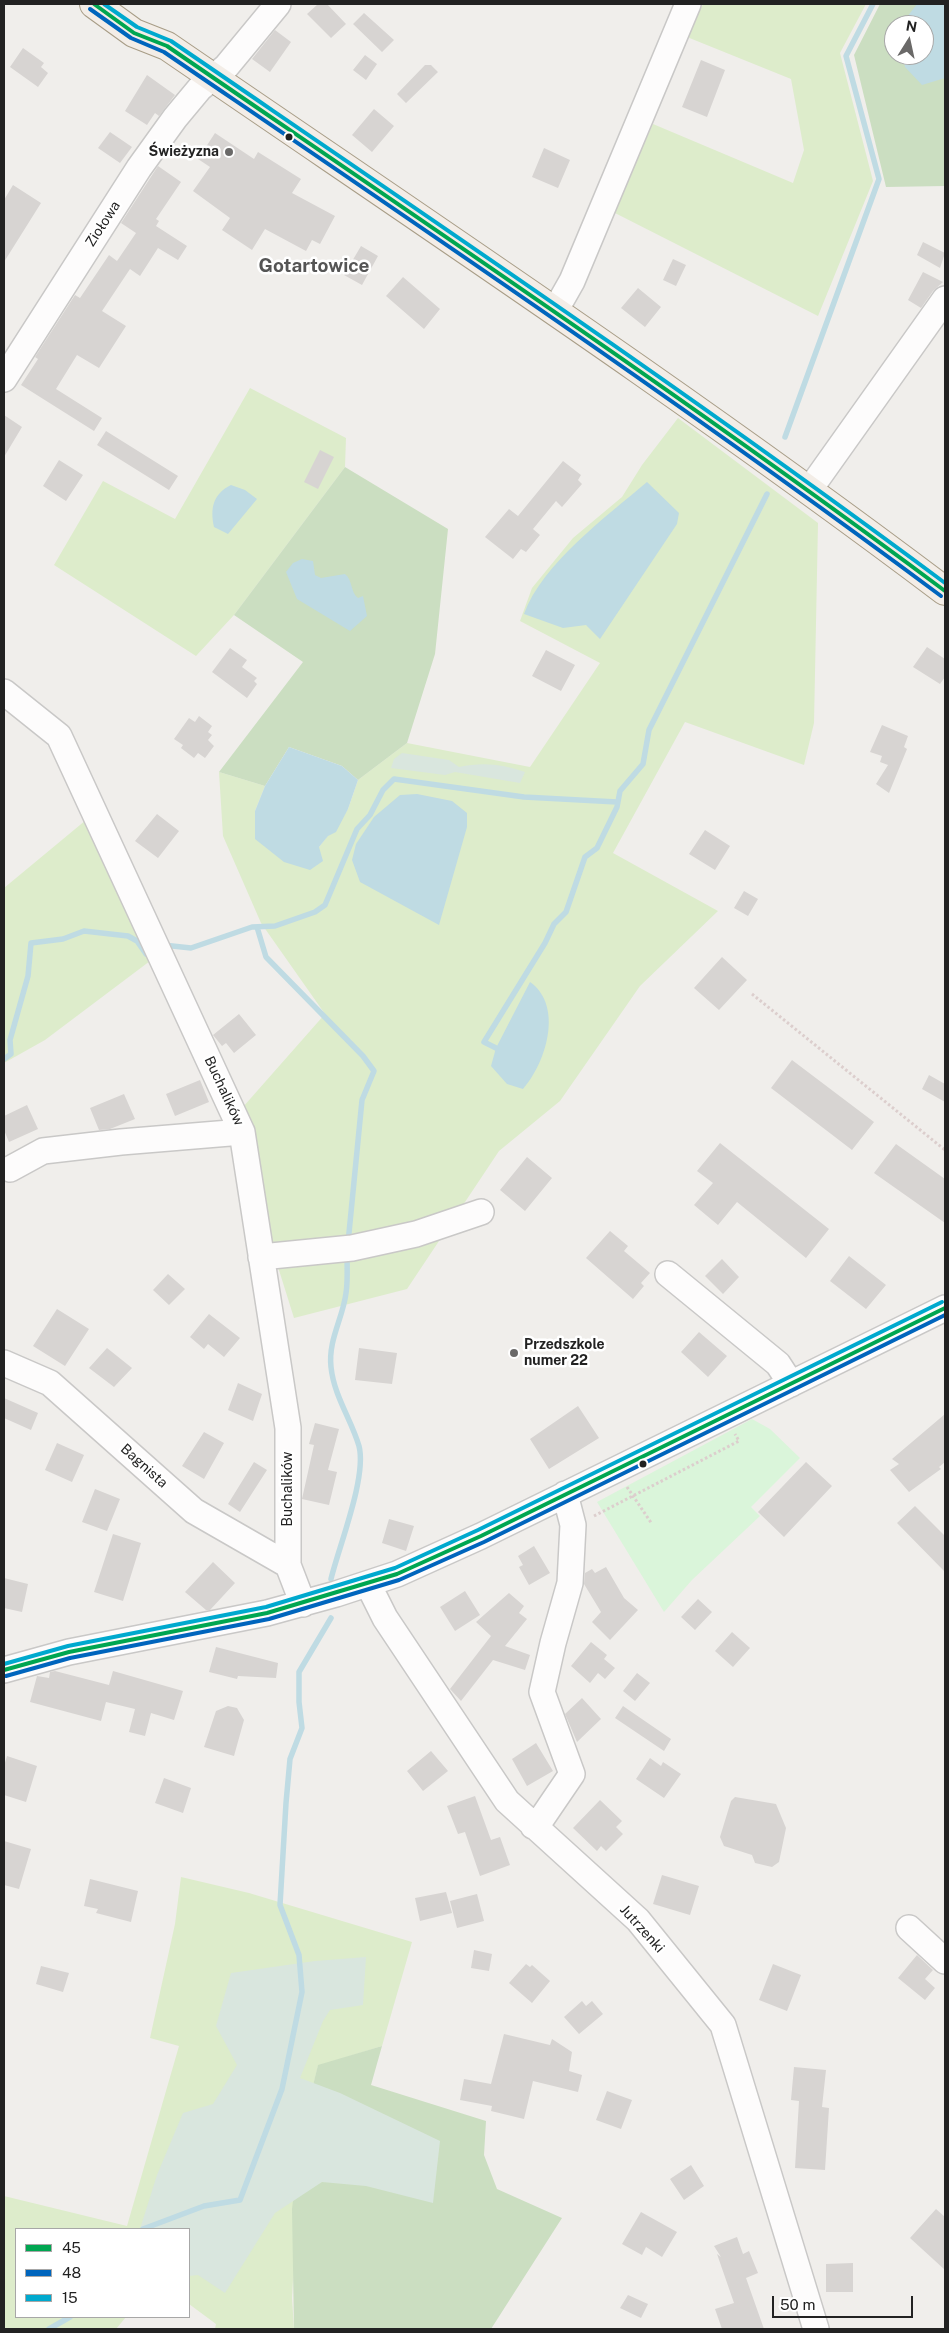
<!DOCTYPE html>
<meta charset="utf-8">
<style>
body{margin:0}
#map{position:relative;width:949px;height:2333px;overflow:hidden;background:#f0eeeb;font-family:"Public Sans",sans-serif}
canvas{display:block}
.frame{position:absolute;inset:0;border:5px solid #222;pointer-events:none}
.legend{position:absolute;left:15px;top:2228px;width:175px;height:90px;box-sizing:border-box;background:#fff;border:1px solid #a7a7a7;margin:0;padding:6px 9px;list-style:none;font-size:15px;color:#222}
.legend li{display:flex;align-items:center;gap:10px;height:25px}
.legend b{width:25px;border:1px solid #a7a7a7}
.north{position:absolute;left:884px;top:15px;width:50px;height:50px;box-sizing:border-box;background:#fff;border:1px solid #a7a7a7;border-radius:50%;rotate:10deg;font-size:14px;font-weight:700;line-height:20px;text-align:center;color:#222}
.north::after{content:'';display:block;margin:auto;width:18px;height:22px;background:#6a6968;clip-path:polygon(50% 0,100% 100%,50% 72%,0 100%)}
.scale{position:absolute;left:772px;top:2296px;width:141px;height:22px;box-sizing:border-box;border:2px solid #222;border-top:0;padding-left:6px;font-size:15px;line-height:18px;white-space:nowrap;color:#222;-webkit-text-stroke:4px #fff;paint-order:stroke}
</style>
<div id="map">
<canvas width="949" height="2333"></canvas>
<div class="frame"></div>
<ul class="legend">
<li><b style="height:6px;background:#00a651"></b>45</li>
<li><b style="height:6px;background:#0065bd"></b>48</li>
<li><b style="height:6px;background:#00a9ce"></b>15</li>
</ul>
<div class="north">N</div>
<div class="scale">50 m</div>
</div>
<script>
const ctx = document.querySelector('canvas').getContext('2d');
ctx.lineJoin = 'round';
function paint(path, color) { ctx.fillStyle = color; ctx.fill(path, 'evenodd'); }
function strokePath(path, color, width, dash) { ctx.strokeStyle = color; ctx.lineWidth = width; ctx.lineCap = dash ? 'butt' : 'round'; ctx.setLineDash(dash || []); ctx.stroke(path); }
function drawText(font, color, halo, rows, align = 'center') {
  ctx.font = font + ' "Public Sans",sans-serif'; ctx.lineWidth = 5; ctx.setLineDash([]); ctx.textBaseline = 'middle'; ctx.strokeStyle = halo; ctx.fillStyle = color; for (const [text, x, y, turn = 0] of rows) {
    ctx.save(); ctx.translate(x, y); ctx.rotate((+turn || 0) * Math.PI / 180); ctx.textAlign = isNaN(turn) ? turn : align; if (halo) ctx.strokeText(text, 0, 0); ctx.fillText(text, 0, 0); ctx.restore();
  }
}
const grass = new Path2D(`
 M703 4H866L840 53 873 181 818 316 613 212 653 124 793 183 804 150 791 79 687 37Z
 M250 388 346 438 345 467 234 615 196 656 54 565 103 481 175 519Z
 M678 418 818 523 814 723 804 765 685 722 613 853 718 911 640 986 560 1101 499 1151 407 1289 294 1318 268 1235 243 1107 325 1014 261 923 223 836 219 772 265 786 255 811 319 847 348 809 358 780 407 743 530 767 600 663 520 621 532 588 573 538 622 497 642 465Z
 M86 820 154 958 45 1040 4 1063V888Z
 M181 1877 249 1893 412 1942 382 2046 318 2066 301 2134 292 2298 294 2329H215L216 2324 189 2304V2229H16V2317H126L116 2329H4V2196L127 2226 179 2046 150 2038 175 1924Z`);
const forest = new Path2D(`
 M880 4H945V186L886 187 854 55ZM894 25H924V55H894Z
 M345 467 448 529 435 654 407 743 358 780 342 766 289 747 265 786 219 772 303 662 234 615Z
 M382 2046 371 2085 486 2121 484 2155 497 2189 562 2218 491 2329H294L292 2209 301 2134 318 2065Z`);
const wetland = new Path2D(`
 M402 753 449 760 459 767C482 762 503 764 525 772L520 783 455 772 445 775 391 768 394 759Z
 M366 1957 363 2005 330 2010 323 2021 300 2078 340 2093 440 2141 433 2203 366 2186 322 2182 275 2213 225 2293 198 2275 189 2276V2229H140L157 2175 183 2113 213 2104 237 2065 216 2026 231 1973 315 1961Z`);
const park = new Path2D(`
 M752 1419 770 1429 800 1458 751 1507 760 1516 692 1580 664 1612 597 1502Z`);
const water = new Path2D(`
 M917 4H945V78L922 85 905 67 903 55H924V25H906L907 17Z
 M647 482 679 513 677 524 600 639 586 625 563 628 524 614C542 564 607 516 647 482Z
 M231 485 245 490 257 499 228 534 214 527C210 508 213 494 231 485Z
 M302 559 313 561 315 575 321 578 345 574C353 580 350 592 358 598L363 596 367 616 350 631 297 599 286 572 293 563Z
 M289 747 342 766 358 780 348 809 336 832 328 836 319 847 323 861 310 870 284 862 255 839V811L265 786Z
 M417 794 452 801 467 813V827L439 925 360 882 352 860 356 844 374 817 400 795Z
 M530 982C564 1006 546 1063 523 1089L507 1084 491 1066 496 1048Z`);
const stream = new Path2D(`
 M785 437 879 179 846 56 873 4
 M257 927 266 957 363 1056 374 1071 362 1100 348 1243
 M163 945 191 948 252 927 275 926 315 912 325 905 357 829 370 815 383 790 394 779 524 797 617 802
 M496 1048 484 1042 545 943 554 924 566 912 585 857 597 848 617 807 620 791 643 764 649 730 767 494
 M4 1059 11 1054 10 1040 28 976 31 943 63 939 84 931 128 936 137 941 146 954
 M331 1579C339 1546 367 1477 359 1446 351 1419 334 1396 331 1367 328 1340 343 1318 346 1293 348 1281 347 1267 347 1255
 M143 2229 204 2206 240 2200 282 2089 302 1992 299 1955 280 1905 286 1803 290 1759 302 1728 299 1702V1672L331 1618
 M49 2329 70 2317`);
const building = new Path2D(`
 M318 4H327L346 24 331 38 307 14Z
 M364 13 394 40 382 52 353 24Z
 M275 30 291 42 270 72 252 59Z
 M23 48 44 63 41 67 48 73 38 87 10 67Z
 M365 55 377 64 366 80 353 70Z
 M701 60 725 70 707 117 682 107Z
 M425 65H431L438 72 406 103 397 94Z
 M147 75 175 95 159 116 155 113 147 125 125 111Z
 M374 109 394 126 372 152 352 135Z
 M110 132 132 147 120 163 98 148Z
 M215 133 254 159 258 152 301 179 292 193 335 216 320 244 312 240 306 251 265 229 252 250 222 230 230 218 193 191 210 167 198 159Z
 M544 148 570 160 558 188 532 177Z
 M158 166 181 182 156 219 159 221 156 226 187 246 178 260 158 248 140 276 130 269 102 311 126 326 99 368 77 355 56 389 102 418 94 431 21 385 38 359 35 357 75 295 80 298 109 255 117 261 136 233 121 223Z
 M13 185 41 203 4 262V200Z
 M923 242 945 253 940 268 917 255Z
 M361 246 378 256 362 285 344 275Z
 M673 259 686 265 676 286 663 280Z
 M923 272 943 282 933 291 921 308 908 300Z
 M403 277 440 309 424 329 386 296Z
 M638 288 661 307 645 327 621 308Z
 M4 415 22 427 4 457Z
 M106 431 178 476 169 490 97 445Z
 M320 450 334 457 318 489 304 482Z
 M59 460 83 475 66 501 43 486Z
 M563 461 581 475 578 480 582 484 562 507 556 501 533 529 540 535 526 552 521 549 513 559 485 537 509 509 518 516Z
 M927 647 945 659V677L940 684 913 667Z
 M230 648 247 660 242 667 257 678 254 681 257 684 247 698 212 672Z
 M546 650 575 665 561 691 532 676Z
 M199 716 212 726 208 732 212 735 208 740 214 746 205 758 198 753 194 758 181 748 183 745 174 739 189 718 195 722Z
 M882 725 908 736 904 747 907 749 889 793 876 784 888 765 880 762 882 756 870 752Z
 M157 814 179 831 158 858 135 841Z
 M705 830 730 846 715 870 689 854Z
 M744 891 758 899 748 916 734 908Z
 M722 957 747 980 719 1010 694 988Z
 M239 1014 256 1035 234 1053 226 1043 222 1046 213 1035Z
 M792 1060 874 1122 852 1150 771 1088Z
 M929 1075 945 1084V1102L922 1089Z
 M200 1080 209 1102 175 1116 166 1094Z
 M124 1094 135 1119 110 1129 99 1130 90 1108Z
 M27 1105 38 1129 9 1142 4 1130V1116Z
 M720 1143 829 1229 806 1258 737 1202 718 1225 694 1205 713 1183 697 1171Z
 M896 1144 945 1179V1223L874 1173Z
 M527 1157 552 1178 525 1211 500 1190Z
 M610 1231 628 1246 624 1251 650 1273 641 1283 644 1286 633 1299 586 1258Z
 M849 1256 886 1285 866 1309 830 1281Z
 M722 1259 739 1277 723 1294 705 1276Z
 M168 1274 185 1289 169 1305 153 1290Z
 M57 1309 89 1329 65 1366 33 1346Z
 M209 1314 240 1338 224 1357 208 1344 204 1349 190 1337Z
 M699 1332 727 1356 708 1377 681 1352Z
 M107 1348 132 1368 114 1387 89 1368Z
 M359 1348 397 1353 392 1384 355 1380Z
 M238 1383 262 1394 253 1421 228 1410Z
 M4 1398 38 1413 31 1430 4 1418Z
 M578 1406 599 1438 549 1469 530 1439Z
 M945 1414V1462L939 1467 941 1469 909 1492 890 1470 899 1464 892 1459Z
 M315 1423 339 1429 328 1470 337 1472 329 1505 302 1499 314 1445 309 1444Z
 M204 1432 224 1443 204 1479 182 1466Z
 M57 1443 84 1455 72 1482 45 1470Z
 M254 1462 267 1470 240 1512 228 1504Z
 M806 1462 832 1486 784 1537 758 1512Z
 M95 1489 120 1499 107 1531 82 1522Z
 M915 1506 945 1536V1572L897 1523Z
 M389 1519 414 1526 406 1551 382 1543Z
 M113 1534 141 1543 123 1601 94 1592Z
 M534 1546 550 1573 529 1585 519 1567 523 1565 518 1556Z
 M213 1562 235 1583 210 1610H206L185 1592Z
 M606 1567 624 1598 638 1610 610 1640 592 1622 601 1612 584 1584 585 1573 592 1569 595 1573Z
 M4 1578 28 1584 22 1612 4 1608Z
 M465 1591 480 1615 455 1631 440 1607Z
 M509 1593 524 1606 519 1613 527 1619 505 1646 530 1655 525 1670 493 1660 461 1701 450 1689 491 1636 476 1622Z
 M698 1599 712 1612 695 1630 681 1617Z
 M732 1632 750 1648 733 1667 715 1651Z
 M591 1642 607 1655 604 1659 615 1668 605 1679 598 1673 590 1683 571 1666Z
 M216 1647 278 1663 276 1678 238 1676 237 1679 209 1672Z
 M55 1671 109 1685 113 1671 183 1691 174 1720 151 1713 145 1736 129 1732 135 1709 106 1702 101 1721 30 1702 37 1676 49 1678 50 1672Z
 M637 1673 650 1683 635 1701 623 1691Z
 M582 1698 601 1719 577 1742 565 1714Z
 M228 1706 237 1708 244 1720 234 1756 204 1747 216 1711Z
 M623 1706 671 1739 664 1751 615 1718Z
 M536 1743 553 1771 527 1786 512 1759Z
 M431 1751 448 1771 423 1791 407 1771Z
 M7 1756 37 1766 26 1802 4 1795V1766Z
 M650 1758 661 1766 663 1762 681 1774 664 1798 636 1779Z
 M164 1778 191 1788 183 1813 155 1803Z
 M475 1796 491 1840 500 1837 510 1865 480 1876 465 1832 458 1834 447 1806Z
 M735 1797 776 1804 786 1828 779 1862 772 1867 755 1863 752 1855 724 1846 720 1837 731 1801Z
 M600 1800 622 1821 616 1827 623 1834 606 1851 601 1846 597 1851 573 1828Z
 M4 1841 31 1849 19 1889 4 1885Z
 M662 1875 699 1886 690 1915 653 1904Z
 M90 1879 138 1891 131 1922 96 1913 98 1909 84 1906Z
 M446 1892 452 1913 420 1921 415 1898Z
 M477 1894 484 1921 457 1928 450 1901Z
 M474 1950 492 1954 489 1971 471 1968Z
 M917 1955 933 1970 925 1979 935 1988 925 2000 898 1978Z
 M526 1964 530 1967 532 1965 550 1981 532 2003 509 1983Z
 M773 1964 801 1975 787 2011 759 2000Z
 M41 1966 69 1973 63 1992 36 1984Z
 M582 2001 586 2006 592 2001 603 2014 579 2034 564 2017Z
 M504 2034 550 2045 552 2039 572 2052 569 2071 582 2075 578 2092 533 2081 524 2119 491 2111 492 2106 460 2100 464 2079 491 2084Z
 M794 2067 826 2070 822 2107 829 2108 825 2170 795 2168 799 2101 791 2100Z
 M607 2091 632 2100 621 2129 596 2120Z
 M691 2165 704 2186 684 2200 670 2179Z
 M936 2209 945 2217V2270L910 2238Z
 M641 2212 677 2232 662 2257 646 2247 642 2255 622 2244Z
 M737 2237 743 2254 749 2251 758 2273 746 2278 764 2329H722L715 2309 734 2303 717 2254 721 2257 714 2246Z
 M853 2263V2292H826V2264Z
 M628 2295 648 2304 641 2318 620 2308Z`);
const path = new Path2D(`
 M752 994 945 1150
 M627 1487 652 1524
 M594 1516 739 1441 735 1434`);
const minor = new Path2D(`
 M555 311 572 281 688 4
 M4 379 139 168 175 118 200 88 226 67 278 4
 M810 489 945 299
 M4 692 59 736 242 1132 288 1428V1565L303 1604
 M10 1169 43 1151 121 1142 242 1132
 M261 1257 352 1248 416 1234 481 1212
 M668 1274 778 1364 791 1384
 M4 1363 50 1383 194 1511 288 1565
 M368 1584 385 1618 507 1801 638 1920 723 2025 816 2329
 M4 1670 69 1652 267 1613 336 1594 397 1574 481 1536 945 1308
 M533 1826 540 1821 572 1774 542 1692 553 1643 570 1583 573 1525 565 1494
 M909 1928 945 1961`);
const major = new Path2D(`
 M94 4 134 33 167 46C428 225 692 400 945 591`);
const bus1 = new Path2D(`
 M94 4 134 33 167 46C428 225 691 402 945 591
 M4 1670 69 1652 267 1613 397 1574 481 1536 945 1308`);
const bus2 = new Path2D(`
 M90 9 131 38 164 52C425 230 687 407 941 596
 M6 1676 70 1658 269 1619 399 1580 484 1542 945 1315`);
const bus3 = new Path2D(`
 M104 4 137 27 171 41C431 219 692 395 945 583
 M4 1664 68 1646 266 1607 395 1568 478 1530 942 1302`);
const markers = [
 [289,137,4.5,"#222"],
 [229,152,5,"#6a6968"],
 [514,1353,5,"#6a6968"],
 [643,1464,4.5,"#222"]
];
const poiNames = [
 ["Świeżyzna",219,152],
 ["Przedszkole",524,1345,"left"],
 ["numer 22",524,1361,"left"]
];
const streetNames = [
 ["Ziołowa",103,224,-57],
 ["Buchalików",224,1091,65],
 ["Bagnista",144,1466,42],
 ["Buchalików",288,1489,-90],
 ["Jutrzenki",642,1929,48]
];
const districtNames = [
 ["Gotartowice",314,266]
];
paint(grass, '#ddeccb');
paint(forest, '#cbdec1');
paint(wetland, '#d9e6de');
paint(park, '#daf5da');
paint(water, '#bfdbe3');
strokePath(stream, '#bfdbe3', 5.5);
paint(building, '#d7d4d2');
strokePath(minor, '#c9c8c7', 28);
strokePath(major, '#a79c86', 30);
strokePath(path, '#dccecd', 3, [2.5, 2.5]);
strokePath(minor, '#fdfcfc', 25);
strokePath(major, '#f3ede7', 28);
strokePath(bus1, '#00a651', 4);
strokePath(bus2, '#0065bd', 4);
strokePath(bus3, '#00a9ce', 4);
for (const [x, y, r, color] of markers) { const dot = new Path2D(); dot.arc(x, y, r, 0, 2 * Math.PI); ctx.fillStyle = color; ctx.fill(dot); strokePath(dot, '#fff', 2); }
drawText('bold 14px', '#222', '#fff', poiNames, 'right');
drawText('14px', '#222', '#fff', streetNames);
drawText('bold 19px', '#555', '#fff', districtNames);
</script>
